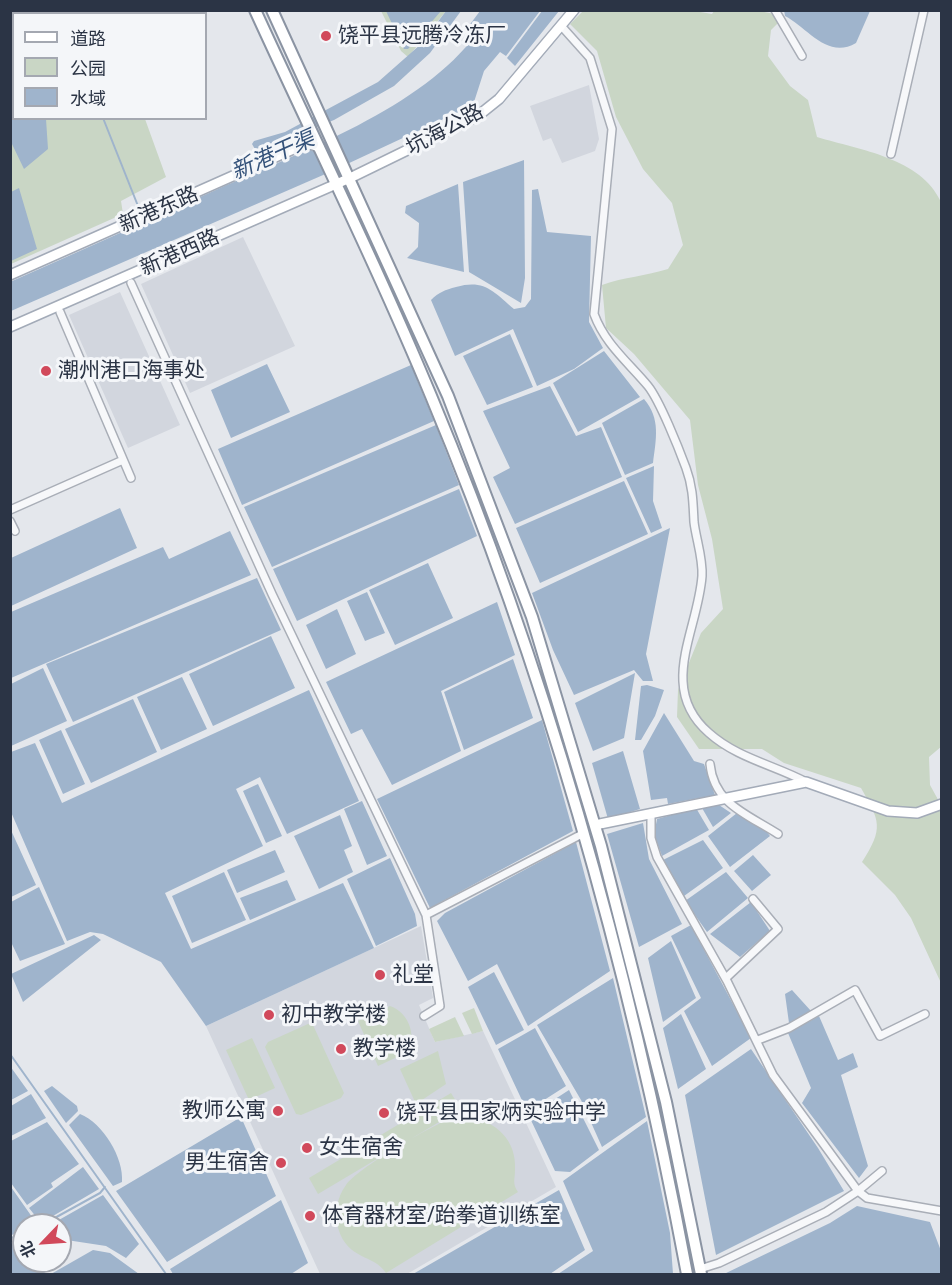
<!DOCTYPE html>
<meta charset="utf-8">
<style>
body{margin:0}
#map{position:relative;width:952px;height:1285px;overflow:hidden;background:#e4e7ec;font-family:"Open Sans","Noto Sans SC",sans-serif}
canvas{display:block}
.frame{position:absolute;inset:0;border:12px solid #2b3445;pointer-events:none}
.legend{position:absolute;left:12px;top:12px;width:195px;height:108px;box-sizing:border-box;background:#f4f6f9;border:2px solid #a4a8b1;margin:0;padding:8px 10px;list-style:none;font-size:18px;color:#2b3445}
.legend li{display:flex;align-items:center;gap:12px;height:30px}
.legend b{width:30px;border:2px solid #a4a8b1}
.north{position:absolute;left:12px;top:1213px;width:60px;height:60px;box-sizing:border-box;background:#f4f6f9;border:2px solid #a4a8b1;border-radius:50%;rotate:245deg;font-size:16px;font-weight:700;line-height:24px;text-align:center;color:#2b3445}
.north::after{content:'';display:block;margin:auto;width:21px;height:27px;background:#d1495b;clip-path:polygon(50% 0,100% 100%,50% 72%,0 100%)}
</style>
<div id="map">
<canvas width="952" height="1285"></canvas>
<div class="frame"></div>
<ul class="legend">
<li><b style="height:8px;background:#fff"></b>道路</li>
<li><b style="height:16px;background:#c9d6c5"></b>公园</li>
<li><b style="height:16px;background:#9fb4cc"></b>水域</li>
</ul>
<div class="north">北</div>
</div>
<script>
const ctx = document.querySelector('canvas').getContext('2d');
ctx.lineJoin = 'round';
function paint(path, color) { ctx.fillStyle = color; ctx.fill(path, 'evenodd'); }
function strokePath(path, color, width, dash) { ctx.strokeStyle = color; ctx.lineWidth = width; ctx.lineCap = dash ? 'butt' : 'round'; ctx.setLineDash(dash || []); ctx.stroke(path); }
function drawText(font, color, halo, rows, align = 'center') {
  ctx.font = font + ' "Open Sans","Noto Sans SC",sans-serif'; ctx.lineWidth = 6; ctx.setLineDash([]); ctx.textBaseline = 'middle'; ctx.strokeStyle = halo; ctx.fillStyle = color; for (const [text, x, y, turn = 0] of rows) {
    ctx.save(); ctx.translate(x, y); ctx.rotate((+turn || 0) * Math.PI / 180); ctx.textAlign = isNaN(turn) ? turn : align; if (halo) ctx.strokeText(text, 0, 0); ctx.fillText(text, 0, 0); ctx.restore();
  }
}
const built = new Path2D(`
 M589 85 599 139 595 151 562 163 551 138 543 141 530 106Z
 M243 237 295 346 190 393 141 284Z
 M120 292 180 425 128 448 69 315Z
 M421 926 433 998 419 1005 435 1042 483 1031 556 1187 407 1274H320L206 1026Z`);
const green = new Path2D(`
 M584 10H689L712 14 714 11 754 10 785 16 771 30 768 56 790 86 808 100 817 137C860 150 921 158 941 202L942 746 929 757 930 785 941 805V983L911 918 895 895 862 862C884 828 880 821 861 788L784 763 762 749H699L677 717 678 690 701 633 723 609 712 539 698 485 690 420 634 354 606 328 602 285C624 277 646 276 668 269L683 245 672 203 643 169 616 117 597 51 570 24Z
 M381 11H446L408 57 401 51Z
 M13 35 14 118 145 119 166 177 121 201 123 214 11 264 10 37Z
 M390 1006C408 1012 417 1034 408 1052L378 1066 358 1021Z
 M474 1008 483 1031 472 1034 462 1013Z
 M455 1017 464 1036 435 1042 429 1029Z
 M308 1024 313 1025 344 1093 341 1098 301 1115 296 1114 265 1047 268 1042Z
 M252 1038 275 1088 249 1100 226 1050Z
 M438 1051 446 1084 416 1104 400 1069Z
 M451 1093 461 1109 318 1194 309 1178Z
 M469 1116C496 1122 517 1140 515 1170 515 1180 512 1183 518 1192L386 1273C374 1254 348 1261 338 1228 334 1214 337 1197 346 1185 358 1168 426 1129 447 1120 454 1117 461 1117 469 1116Z`);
const water = new Path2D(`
 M69 10H149L152 13H63Z
 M784 10H870V11L856 43C827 60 807 27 785 16Z
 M386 11H441L408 49H404Z
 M446 11H461L430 53 394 86 334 120 260 150 259 156 252 144 254 141 285 132 378 82 421 44Z
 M480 11H540L506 56 500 52 484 71 474 102 465 109 330 172 11 311 10 282C80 251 149 220 218 189 299 153 424 107 476 34L468 27Z
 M542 11H559L515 66 507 58Z
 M13 110 14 118 46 119 48 149 24 169 11 142V111Z
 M524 160 525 278 521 303 469 272 463 182Z
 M458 184 464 272 407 258 418 247 419 223 405 213 406 206Z
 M19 188 37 249 11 261V192Z
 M538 189 547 232 591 236 589 322 603 348 574 369 537 386 513 329 455 356 431 300C439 292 445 290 456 287 484 279 493 291 514 309L525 307 531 299 532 190Z
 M510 334 533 387 487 405 463 356Z
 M604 351 640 397 578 432 553 383Z
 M267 364 290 412 231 438 211 390Z
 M411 365 434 421 242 505 218 449Z
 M550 386 576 436 601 427 622 477 515 524 493 477 510 468 483 411Z
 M644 399C661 419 656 439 653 463L625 475 602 423Z
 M436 425 459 485 272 567 244 507Z
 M654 466 653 501 662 528 651 533 626 478Z
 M624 481 648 534 540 583 516 528Z
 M459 489 477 536 297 621 273 569Z
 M120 508 137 548 11 606V558Z
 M670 528 646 654 653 681H643L634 670 574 695 553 650 532 593Z
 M230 531 251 575 11 678V612L163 547 169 559Z
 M428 563 453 618 395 645 369 590Z
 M257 578 281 630 73 722 46 664Z
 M367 592 385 633 365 641 347 601Z
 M497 602 515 655 441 691 461 751 392 785 362 729 351 734 326 682Z
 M337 609 356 654 326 669 306 625Z
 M271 636 295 688 213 726 189 674Z
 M513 659 533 718 464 750 444 692Z
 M43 668 67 721 11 746V684Z
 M635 673 624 738 593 751 575 703Z
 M182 677 207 729 161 750 137 697Z
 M647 685 664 690 655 716 641 740H635L641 686Z
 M309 690 359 801 287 834 260 777 236 789 263 846 165 893 191 949 343 883 374 948 206 1026 161 962 103 934 90 932 67 941 11 812V752L35 743 62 803Z
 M133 699 157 752 91 783 65 729Z
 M664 713 694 761 704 764 715 795 668 804 667 798 651 800 643 751Z
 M542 720 573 831 430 908 377 799Z
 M61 730 85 784 63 794 39 740Z
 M623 751 640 809 608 819 592 763Z
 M258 784 282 836 266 843 243 791Z
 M362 801 387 856 367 865 344 809Z
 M716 803 731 813 713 827 702 808Z
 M696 808 709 830 662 856 654 835 657 819Z
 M737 813 763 827 770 836 730 867 708 836Z
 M340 815 352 846 344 850 353 872 319 889 294 836Z
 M643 823 649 859 682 924 639 947 607 834Z
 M10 828 36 885 11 897H10Z
 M703 840 723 868 684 896 663 860Z
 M576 842 610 971 528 1026 497 964 468 981 437 921 445 913Z
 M275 850 285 872 237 893 227 870Z
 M753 855 771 875 752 891 734 871Z
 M390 858 415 914 417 926 376 946 347 879Z
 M224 872 246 920 192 943 172 896Z
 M726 872 748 898 707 932 685 901Z
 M287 880 296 900 250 920 240 898Z
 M39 887 65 944 20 961 11 942V902Z
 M751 902 770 931 740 957 710 934Z
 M691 925 751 1038 712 1066 684 1011 701 998 671 936Z
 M94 935 101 940 23 1002 11 974Z
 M671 941 696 998 663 1022 648 958Z
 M494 972 524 1030 496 1045 468 987Z
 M613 978 646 1117 602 1147 581 1100 537 1025Z
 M792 990 811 1011 789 1023 785 994Z
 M681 1014 706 1069 678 1089 663 1028Z
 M819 1016 838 1060 853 1053 858 1067 841 1075 868 1166 859 1178 802 1103 811 1088 788 1033Z
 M535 1028 566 1086 527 1111 498 1049Z
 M751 1049 818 1148 844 1191 716 1255 685 1095Z
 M10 1066 28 1091 11 1100H10Z
 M52 1086 77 1106 78 1111 66 1123 44 1091Z
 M569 1090 599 1150 570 1172 555 1171 529 1116Z
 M31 1094 46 1118 11 1136V1106Z
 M80 1114C103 1123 124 1158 122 1182L113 1186 69 1125Z
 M241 1117 276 1196 167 1262 116 1191Z
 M647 1121 670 1233 673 1274H558L593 1251 563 1181Z
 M47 1122 79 1164 51 1183 53 1187 27 1205 11 1183V1141Z
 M83 1167 99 1189 41 1223 29 1208Z
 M11 1187 37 1224 24 1225V1232L11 1235Z
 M559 1190 585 1250 550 1274H413Z
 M103 1195 139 1244 126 1258 106 1246 60 1239V1225H50Z
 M281 1200 308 1263 291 1274H173L170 1269Z
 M857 1206 930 1222 941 1251V1274H724L830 1223Z
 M11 1244 24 1247V1261H59L60 1264 42 1274H11Z
 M93 1250 110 1253 139 1274H51Z`);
const stream = new Path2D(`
 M48 10 49 14
 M165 14 171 10
 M10 41 14 40
 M103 118 140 211
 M10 1054 166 1274
 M42 1225 100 1193 105 1187
 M10 1238 24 1235`);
const minor = new Path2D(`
 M775 10 802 56
 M564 29 590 58 612 129 594 314C605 344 628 362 648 386 660 401 679 449 686 468 693 487 693 503 694 522 696 539 703 558 702 576 698 631 657 688 709 733 737 758 774 765 806 782
 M891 154 924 10
 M131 283 272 594 426 915
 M60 312 131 478
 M10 510 123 460
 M10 521 15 531
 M710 764C714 804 747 814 778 834
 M651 813V838L657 857 727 981 773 1075 858 1191 867 1198 942 1211
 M726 978 778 929 753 899
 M424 1016 440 1006 426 915 584 833
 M758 1040 789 1028 855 990 880 1036 925 1014
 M700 1269 719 1263 826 1212 858 1191 882 1171`);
const major = new Path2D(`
 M10 275 307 143 319 147
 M10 327 350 178 479 115 499 99 574 10
 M595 825 806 782 888 811 917 813 942 804`);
const highway = new Path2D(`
 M255 10C314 139 377 266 431 396 549 678 631 974 687 1274
 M272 10 448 396 532 617 601 846 666 1102 701 1274`);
const markers = [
 [326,36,6,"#d1495b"],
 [46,371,6,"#d1495b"],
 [380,975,6,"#d1495b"],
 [269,1015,6,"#d1495b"],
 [341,1049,6,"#d1495b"],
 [278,1111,6,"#d1495b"],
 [384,1113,6,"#d1495b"],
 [307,1148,6,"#d1495b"],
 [281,1163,6,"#d1495b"],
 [310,1216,6,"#d1495b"]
];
const poiNames = [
 ["饶平县远腾冷冻厂",338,36],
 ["潮州港口海事处",58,371],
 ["礼堂",392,975],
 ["初中教学楼",281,1015],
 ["教学楼",353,1049],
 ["教师公寓",266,1111,"right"],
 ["饶平县田家炳实验中学",396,1113],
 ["女生宿舍",319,1148],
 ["男生宿舍",269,1163,"right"],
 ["体育器材室/跆拳道训练室",322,1216]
];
const streetNames = [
 ["坑海公路",445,130,-28],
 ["新港东路",159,210,-24],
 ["新港西路",180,253,-24]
];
const waterNames = [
 ["新港干渠",273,156,-24]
];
paint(built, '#d2d6de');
paint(green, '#c9d6c5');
paint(water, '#9fb4cc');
strokePath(stream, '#9fb4cc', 2);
strokePath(minor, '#a9aeb7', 10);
strokePath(major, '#a3abb8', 12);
strokePath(highway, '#8b94a3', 14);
strokePath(minor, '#f7f8fa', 7);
strokePath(major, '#fff', 9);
strokePath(highway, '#fff', 10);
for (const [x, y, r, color] of markers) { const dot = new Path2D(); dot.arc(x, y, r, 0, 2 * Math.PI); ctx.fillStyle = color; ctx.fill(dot); strokePath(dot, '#f4f6f9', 2); }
drawText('21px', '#2b3445', '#f4f6f9', poiNames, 'left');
drawText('21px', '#2b3445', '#f4f6f9', streetNames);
drawText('italic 22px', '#34527a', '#f4f6f9', waterNames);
</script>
